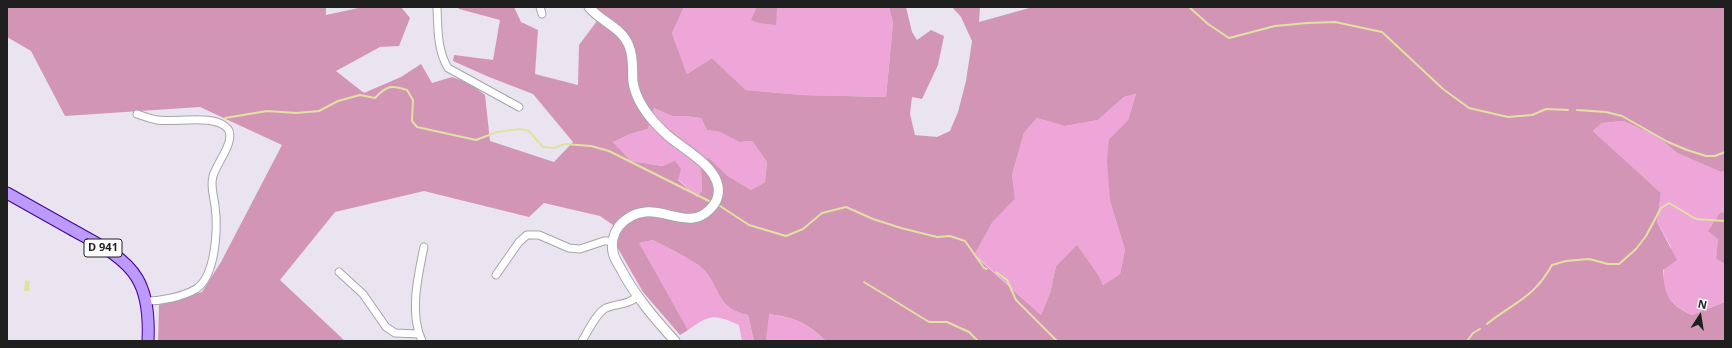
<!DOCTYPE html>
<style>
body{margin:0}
#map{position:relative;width:1732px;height:348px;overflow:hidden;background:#e9e4f0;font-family:"Open Sans",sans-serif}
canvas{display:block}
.frame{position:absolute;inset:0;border:8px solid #1f1f1f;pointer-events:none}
.north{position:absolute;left:1680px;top:296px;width:40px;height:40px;-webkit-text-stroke:3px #fff;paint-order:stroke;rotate:12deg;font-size:11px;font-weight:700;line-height:16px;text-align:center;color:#1f1f1f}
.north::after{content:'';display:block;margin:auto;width:14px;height:18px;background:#1f1f1f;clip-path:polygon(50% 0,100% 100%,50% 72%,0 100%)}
</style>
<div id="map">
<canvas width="1732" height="348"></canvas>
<div class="frame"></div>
<div class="north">N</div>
</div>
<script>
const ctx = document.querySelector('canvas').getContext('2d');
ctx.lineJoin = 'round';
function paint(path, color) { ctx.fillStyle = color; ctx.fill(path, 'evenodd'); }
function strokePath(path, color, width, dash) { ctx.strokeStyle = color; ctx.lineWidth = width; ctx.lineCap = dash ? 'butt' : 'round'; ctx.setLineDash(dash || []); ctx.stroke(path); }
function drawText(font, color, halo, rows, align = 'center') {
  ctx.font = font + ' "Open Sans",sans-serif'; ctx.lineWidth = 4; ctx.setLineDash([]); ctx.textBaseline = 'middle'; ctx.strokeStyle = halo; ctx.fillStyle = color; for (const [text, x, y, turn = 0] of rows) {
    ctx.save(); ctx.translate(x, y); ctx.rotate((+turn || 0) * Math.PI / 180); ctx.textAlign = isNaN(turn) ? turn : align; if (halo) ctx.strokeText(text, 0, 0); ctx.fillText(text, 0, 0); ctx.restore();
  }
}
const grass = new Path2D(`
 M684 7H889L893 23 886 97 802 95 746 90 712 58 687 74 672 33Z
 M1136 94 1128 120 1109 139 1110 201 1125 250 1120 274 1103 285 1099 276 1077 246 1056 266 1050 293 1041 315 974 254 992 223 1015 199 1012 175 1024 133 1037 118 1066 126 1098 120 1124 97Z
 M654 108 672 116H686L701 118 707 130 720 132 739 142 752 141 767 162 765 182 751 190 728 176 708 157 701 168 702 191 697 197 664 166 631 161 613 142 630 134 648 129Z
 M1623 121 1657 136 1677 153 1721 172 1725 171V213L1721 212 1716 259 1725 264V302L1692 315C1657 298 1659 280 1671 247L1657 222 1661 193 1593 131 1602 123Z
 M653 240C663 245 699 263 704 270 721 289 717 309 748 315L754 341H742L739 325C714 314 711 314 688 330L638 243Z
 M768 314C796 318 806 322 826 341H766Z`);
const forest = new Path2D(`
 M7 7H326V15L363 7H401L410 18 399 46 380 47 336 71 364 93 401 77 421 64 432 83 452 77 469 83 485 95 490 141 554 162 573 142 533 94 489 77 453 61 454 55 493 60 500 20 459 9 458 7H514L521 22 538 30 535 74 578 85 579 45 597 21 591 7H684L672 33 687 74 712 58 746 90 802 95 886 97 893 23 889 7H906L912 32 917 40 931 30 944 36 938 65 922 99 912 97 910 114 915 135 937 137 950 131 958 112 966 81 972 41 961 17 952 7H980L979 22 1033 7H1725V171L1721 172 1677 153 1657 136 1623 121 1602 123 1593 131 1661 193 1657 222 1677 260 1663 270C1664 296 1669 304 1692 315L1725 302V341H826C806 322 796 318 769 314L766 341H754L748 315C717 309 721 289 704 270 699 263 663 245 653 240L639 243 688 330 680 335 643 292 616 245 613 225 600 216 544 203 529 217 424 191 335 212 280 280 345 341H158L159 305 202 292 221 262 282 145 200 107 65 116 31 51 7 37ZM1136 94 1128 120 1109 139 1107 161 1110 201 1125 250 1120 274 1103 285 1099 276 1077 245 1056 266 1050 293 1041 315 974 255 992 223 1015 199 1012 175 1024 133 1037 118 1065 126 1098 120 1124 97ZM654 108 672 116H686L701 118 707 130 720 132 739 142 752 141 767 162 765 182 751 190 728 176 708 157 701 168 702 191 697 197 678 180 681 169 675 161 663 166 631 161 613 142 630 134 648 129Z
 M757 7H777L776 25 759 23 751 20Z
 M1721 212 1725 213V264L1716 259 1718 239 1708 231Z`);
const water = new Path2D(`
 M25 280 30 281 29 291H24Z`);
const stream = new Path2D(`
 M1189 7 1208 24 1229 38 1275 26 1307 23 1335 22 1382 32 1443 89 1469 108 1508 117 1532 115 1546 109 1568 110
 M1577 110 1606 112 1622 116 1668 142 1687 150 1706 156H1715L1725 152
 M225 118 267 111 296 113 319 111 338 101 360 95 375 98C387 85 392 85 407 90L413 100 412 121 417 127 476 140 497 132 520 129 529 131 543 147 554 148 565 144 591 146 609 151 709 201
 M720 206 749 225 786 236 803 229 822 213 846 207 873 219 901 228 937 237 950 236 965 241 984 268 987 269
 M996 272 1007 280 1016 300 1057 341
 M864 282 929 322H947L969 332 978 341
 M1487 324C1514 302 1533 299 1552 265L1566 261 1589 259 1608 264H1619L1636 249 1646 236 1661 208 1669 203 1696 219 1725 221
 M1467 341 1473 333 1480 329`);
const minor = new Path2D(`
 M437 7C438 28 437 50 448 68L519 107
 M540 7 542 14
 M137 114C143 116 151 119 157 120 174 123 216 113 228 129 236 141 216 164 213 176 210 187 214 196 215 206 218 228 216 276 196 289 182 297 162 301 146 301
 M339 272 363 294 386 327 395 333 419 334
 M496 275 519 242 527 235H539L569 248 580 249 604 241H612
 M422 341C409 313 418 276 424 247
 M582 341C587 333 597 312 606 308 618 303 626 306 638 296`);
const tertiary = new Path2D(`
 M589 7C601 22 622 27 629 46 634 57 632 71 633 82 636 101 651 120 665 133 681 149 723 167 718 195 716 206 704 217 693 218 677 220 661 210 645 212 634 213 626 218 619 226 614 233 611 243 613 252 614 259 619 265 622 271 636 297 655 319 675 341`);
const primary = new Path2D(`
 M7 193C28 205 50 217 71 229 94 242 123 255 137 278 148 296 149 320 148 341`);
const shields = [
 [103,248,38]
];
const shieldNames = [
 ["D 941",103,248]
];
paint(grass, '#eea6d9');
paint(forest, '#d395b5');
paint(water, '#e1e1a1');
strokePath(stream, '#e1e1a1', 2);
strokePath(minor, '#a6a6a6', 9);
strokePath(tertiary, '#a6a6a6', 11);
strokePath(primary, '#450099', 13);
strokePath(minor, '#fff', 7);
strokePath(tertiary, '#fff', 9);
strokePath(primary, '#bd9aff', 11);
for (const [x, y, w] of shields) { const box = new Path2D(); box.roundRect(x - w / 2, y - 9, w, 18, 3); ctx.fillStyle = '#fff'; ctx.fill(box); strokePath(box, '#1f1f1f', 1); }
drawText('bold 11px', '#1f1f1f', null, shieldNames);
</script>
